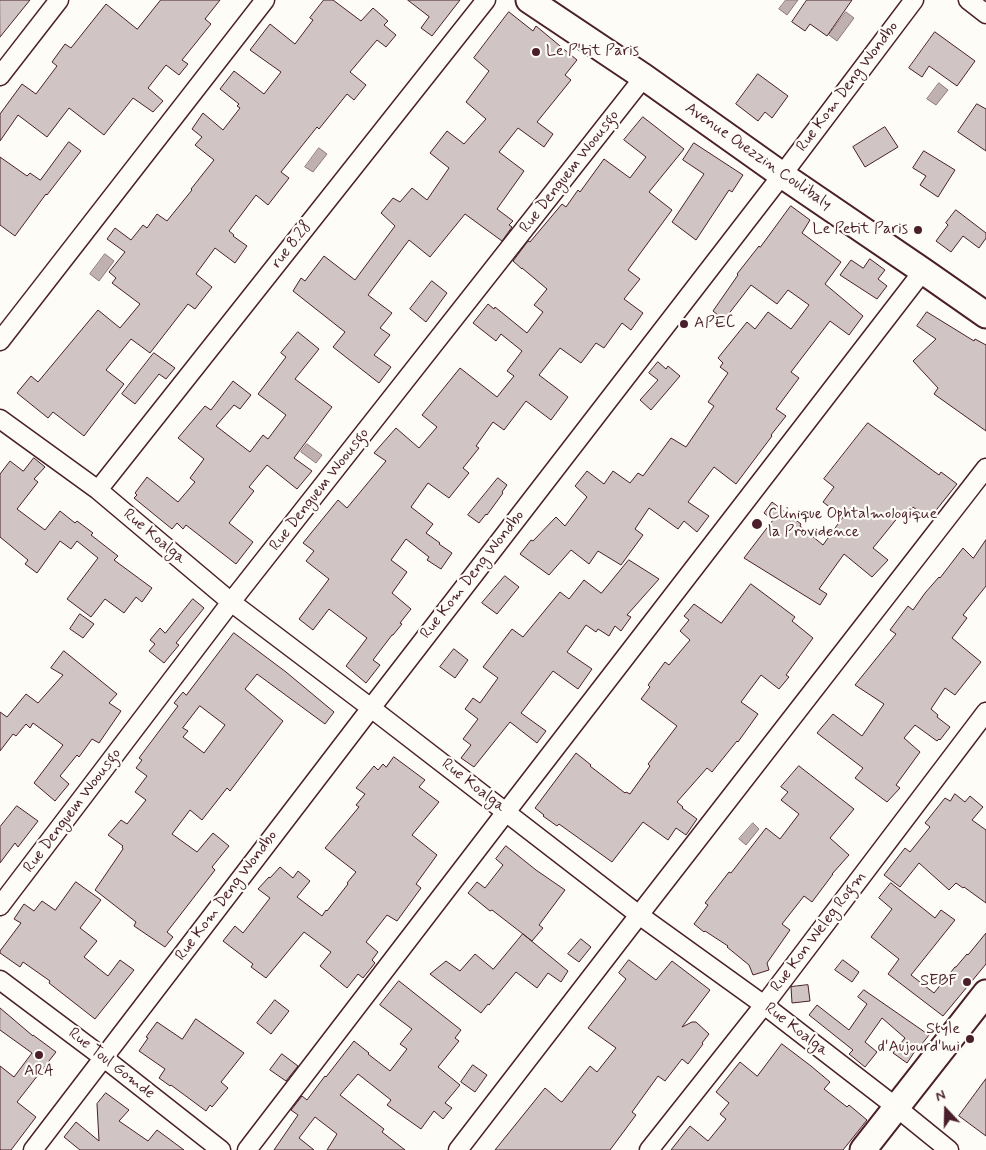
<!DOCTYPE html>
<style>
body{margin:0}
#map{position:relative;width:986px;height:1150px;overflow:hidden;background:#fdfcf7;font-family:Mynerve,sans-serif}
canvas{display:block}
.north{position:absolute;left:921px;top:1085px;width:50px;height:50px;-webkit-text-stroke:4px #fdfcf7;paint-order:stroke;rotate:339deg;font-size:14px;font-weight:700;line-height:20px;text-align:center;color:#4a1f2b}
.north::after{content:'';display:block;margin:auto;width:18px;height:22px;background:#4a1f2b;clip-path:polygon(50% 0,100% 100%,50% 72%,0 100%)}
</style>
<div id="map">
<canvas width="986" height="1150"></canvas>
<div class="north">N</div>
</div>
<script>
const ctx = document.querySelector('canvas').getContext('2d');
ctx.lineJoin = 'round';
function paint(path, color) { ctx.fillStyle = color; ctx.fill(path, 'evenodd'); }
function strokePath(path, color, width, dash) { ctx.strokeStyle = color; ctx.lineWidth = width; ctx.lineCap = dash ? 'butt' : 'round'; ctx.setLineDash(dash || []); ctx.stroke(path); }
function drawText(font, color, halo, rows, align = 'center') {
  ctx.font = font + ' Mynerve,sans-serif'; ctx.lineWidth = 4.5; ctx.setLineDash([]); ctx.textBaseline = 'middle'; ctx.strokeStyle = halo; ctx.fillStyle = color; for (const [text, x, y, turn = 0] of rows) {
    ctx.save(); ctx.translate(x, y); ctx.rotate((+turn || 0) * Math.PI / 180); ctx.textAlign = isNaN(turn) ? turn : align; if (halo) ctx.strokeText(text, 0, 0); ctx.fillText(text, 0, 0); ctx.restore();
  }
}
const water = new Path2D(`
 M786 0H798L787 15 779 9Z
 M846 12 854 18 837 41 829 35Z
 M939 83 948 90 936 105 927 99Z
 M319 148 327 154 313 172 305 167Z
 M105 254 114 261 99 281 90 274Z
 M307 444 322 455 316 463 301 452Z
 M753 823 759 829 746 845 739 839Z`);
const building = new Path2D(`
 M0 0H30L0 37Z
 M161 0H220L205 19 211 24 182 60 188 64 179 75 166 65 148 88 163 101 153 112 133 98 104 135 69 108 47 137 18 115 0 141V114L22 84 36 94 57 66 52 62 65 44 71 48 106 4 137 29Z
 M324 0H333L361 21 373 8 388 21 384 25 396 35 386 47 377 40 350 72 366 85 354 100 347 94 319 129 317 127 281 172 289 178 268 205 256 195 229 231 234 235 233 236 247 246 235 263 215 248 196 274 212 287 195 309 188 304 150 353 131 339 106 370 124 384 84 436 53 412 48 418 17 393 31 376 38 382 98 310 120 328 140 304 112 283 116 278 109 272 125 252 107 239 115 228 131 240 143 225 147 228 157 214 167 221 192 190 191 189 214 160 195 145 202 137 192 129 203 113 223 130 240 108 237 106 239 104 220 89 234 71 264 94 281 72 250 50 270 24 295 44 313 20 310 18Z
 M408 0H460L432 36 421 28 429 17Z
 M807 0H852L827 36 810 24 805 31 792 22Z
 M509 12 533 31 536 26 577 60 565 75 571 80 537 122 553 134 544 147 518 128 499 152 524 171 497 209 513 221 509 225 512 227 502 241 465 214 430 257 409 240 368 295 392 313 380 328 390 335 374 355 391 367 379 383 333 347 345 332 293 291 301 278 305 281 324 256 355 280 395 226 381 213 393 198 400 202 412 188 427 200 449 168 430 153 447 131 464 144 486 119 466 102 489 71 474 58Z
 M935 32 975 61 957 86 929 66 922 77 909 68Z
 M758 74 788 96 772 118 765 112 758 121 736 104Z
 M977 104 986 109V151L958 132Z
 M643 117 684 149 649 192 672 210 628 270 640 279 624 299 643 313 631 330 622 323 604 348 596 343 581 363 560 348 539 375 568 397 551 420 526 401 504 430 493 422 476 446 479 448 463 468 469 473 449 498 428 483 411 507 433 524 426 533 440 543 439 544 452 553 441 569 427 560 429 557 406 539 391 560 407 572 392 593 411 609 400 623 402 624 393 635H392L373 660 380 665 366 683 346 666 367 638 329 609 313 630 299 619 329 579 306 561 314 551 303 543 338 500 347 508 386 461 374 453 396 428 419 448 437 427 422 415 460 368 497 397 514 376 507 371 522 351 501 334 496 341 473 323 488 304 494 309 495 307 527 333 543 312 534 305 547 289 522 268V269L513 261 528 241 530 242 562 204 566 207 578 190 580 192 604 159 630 178 646 157 624 140Z
 M885 127 898 147 865 167 853 147Z
 M69 142 81 151 47 195 46 194 15 236 0 225V157L27 176 30 173 40 180Z
 M694 143 743 175 732 192 729 190 696 240 672 222 704 174 683 160Z
 M924 151 955 170 938 197 920 185 926 176 913 168Z
 M791 206 810 220 802 233 841 262 825 284 863 316 849 335 830 321 791 372 799 378 776 409 786 416 771 435 772 436 736 484 714 467 688 502 709 516 697 532 684 521 678 529 649 508 635 529 643 535 621 565 598 551 589 564 571 550 549 575 520 554 531 540 533 541 556 517 565 526 587 497 575 486 587 471 604 484 613 471 630 483 638 473 643 476 671 438 686 447 714 406 708 402 728 373 720 367 723 363 718 358 747 322 755 329 768 312 791 329 809 305 788 290 777 304 751 285 724 320 713 311 738 275 737 274 759 246 760 247Z
 M956 210 986 233V238L979 248 963 236 951 252 936 241 948 225 946 223Z
 M870 259 885 270 878 279 887 286 877 299 840 275 851 260 863 268Z
 M432 281 447 293 426 322 410 309Z
 M927 312 974 341 975 339 986 345V431L934 394 938 388 913 361 936 339 917 326Z
 M298 332 319 349 295 379 332 407 294 458 312 471 297 489 267 465 249 487 254 491 229 523 253 542 236 564 186 525 183 529 177 523 172 529 134 498 137 495 135 493 147 477 178 502 195 482 190 478 204 459 178 438 205 406 211 410 233 381 251 395 240 409 234 405 216 426 250 452 263 435 268 439 286 415 258 394 286 357 281 353Z
 M154 353 175 368 166 379 159 374 135 404 122 394Z
 M658 362 666 369 668 366 680 376 651 410 640 400 658 380 649 373Z
 M868 423 939 475 941 472 957 484 929 519 913 507 904 520 899 516 873 548 888 560 872 577 844 554 819 589 827 594 820 605 744 558 773 520 764 513 772 502 801 524 800 526 823 545 843 517 823 502 834 487 824 479Z
 M34 458 45 467 34 479 38 482 17 509 45 530 60 511 75 523 77 521 93 533 91 535 118 556 114 560 152 588 142 602 136 597 124 613 105 599 91 617 67 599 98 558 77 541 71 549 60 541 37 573 25 564 28 560 0 537V474L10 461 23 471Z
 M498 478 507 485 502 492 503 493 487 515 486 514 479 523 468 515Z
 M986 540V586L963 615 967 618 952 638 981 662 955 695 945 688 931 709 938 715 937 717 950 727 940 740 939 739 937 741 915 725 904 738 920 752 896 785 900 788 887 802 855 778 863 768 817 733 833 714 862 736 884 704 855 685 896 634 890 630 908 606 913 610 925 593 939 577 940 578 963 548 973 558Z
 M629 560 659 579 627 615 631 617 621 631 615 626 609 636 598 629 596 632 586 625 567 652 592 669 578 689 553 671 521 713 546 731 537 743 510 722 474 767 461 758 471 745 463 739 478 719 465 709 473 698 480 703 498 678 483 667 512 629 523 637 560 592 569 599 584 580 601 593Z
 M505 576 519 587 497 614 482 603Z
 M751 584 795 617 792 621 813 638 786 675 789 677 779 689 761 675 741 702 758 714 738 742 737 741 712 772 707 768 677 802 683 807 682 808 697 819 686 835 676 828 668 840 643 822 612 862 559 824 557 826 543 816 544 815 535 808 576 753 591 765 590 766 625 793 626 792 630 794 650 766 648 764 677 726 641 699 650 687 648 685 665 662 669 665 690 640 680 631 689 620 684 616 694 604 721 623Z
 M193 599 204 608 176 643 179 645 164 663 149 651 155 644 150 640 160 628 165 633Z
 M80 614 94 624 83 638 70 629Z
 M234 633 286 672 334 712 325 724 257 674 245 689 283 721 230 791 227 788 202 820 190 810 172 834 197 852 213 833 229 846 212 867 215 870 167 932 173 937 165 947 134 926 136 922 95 890 123 849 122 847 123 846 108 835 121 820 127 824 146 800 135 792 147 776 136 768 142 760 139 758 178 706 174 703 183 692 186 695ZM200 706 225 725 204 753 183 737 188 731 183 728Z
 M454 649 468 660 455 678 440 667Z
 M64 651 117 694 109 703 121 711 99 743 92 739 79 757 77 755 60 776 69 784 55 801 34 783 63 745 33 723 30 728 26 724 16 736 13 734 0 751V712L7 717 26 694 38 703 63 675 51 668Z
 M394 757 425 780 419 787 439 802 412 835 437 855 416 884 421 888 397 921 387 915 366 942 378 952 372 960 375 963 363 978 358 974 347 988 320 966 331 952 304 932 266 978 251 967 253 964 223 941 235 926 243 933 270 898 258 889 269 877 270 878 280 867 293 878 298 871 310 881 297 897 322 916 326 910 327 911 348 884 347 883 356 872 325 848 359 807 356 805 365 794 356 788 374 766 378 770 383 764 386 767Z
 M799 766 854 809 830 838 849 855 832 874H833L812 902 804 896 782 924 790 930 767 963 769 970 753 975 749 965 727 947 728 946 705 931 704 932 694 924 708 905 705 903 729 872 731 873 766 828 780 839 799 814 781 800 788 792 781 787Z
 M955 794 965 802 970 796 983 807 972 820 986 830V903L964 887 963 888 956 883 949 890 919 863 900 887 884 875 905 848 910 852 930 827 925 823 945 798 950 801Z
 M17 806 38 821 18 847 15 843 0 863V827Z
 M506 846 536 870 565 890 539 925 543 928 532 941 492 910 490 911 468 893 477 882 485 888 503 865 496 859Z
 M76 882 101 900 80 928 97 941 84 957 108 976 120 960 134 970 95 1019 49 983 50 981 23 962 20 967 0 953V951L21 923 14 919 24 904 34 911 42 901 55 910Z
 M891 883 935 918 941 910 955 920 911 975 934 993 955 967H956L967 954 968 955 986 933V964L943 1016 888 974 899 959 871 937 892 909 879 898Z
 M523 934 568 971 561 982 548 973 537 988 516 972 489 1005 488 1004 481 1013 430 974 446 961 460 971 475 954 493 969Z
 M581 939 591 947 579 962 568 954Z
 M629 960 656 980 672 961 710 990 682 1027 692 1022H696L709 1034 702 1043 703 1044 688 1064 682 1059 665 1081 658 1076 632 1112 636 1115 610 1150H495L545 1088 560 1101 562 1102 590 1066 597 1072 616 1048 588 1028 626 979 619 973Z
 M843 960 859 972 852 982 835 970Z
 M399 981 461 1030 455 1038 459 1041 438 1067 460 1085 445 1103 452 1108 443 1119 434 1111 421 1129 387 1105 391 1100 358 1074 340 1095 384 1129 382 1132 405 1150H327L337 1134 315 1117 299 1138 314 1150H274L298 1115 291 1110 302 1096 307 1100 325 1076 326 1077 354 1041 369 1053 368 1054 390 1071 407 1049 400 1044 412 1029 380 1005Z
 M808 985 810 1001 792 1003 791 987Z
 M864 990 929 1035 918 1049 917 1048 907 1063 893 1053 905 1038 882 1018 865 1042 877 1052 865 1067 849 1054 853 1050 809 1015 817 1005 849 1030 867 1004 858 997Z
 M275 1000 289 1011 271 1034 257 1023Z
 M0 1008 33 1036V1035L56 1052 17 1102 36 1117 11 1150H0V1066L14 1077 32 1053 0 1030Z
 M196 1019 244 1053 221 1082 228 1088 212 1107 210 1105 206 1111 171 1085 170 1086 159 1078 165 1069 139 1051 148 1038 146 1037 157 1022 182 1039Z
 M782 1044 811 1066 830 1082 824 1089 847 1107 849 1105 867 1120 843 1150H671L690 1126 708 1141 726 1119 720 1114 729 1103 716 1092 740 1062 757 1076Z
 M282 1054 298 1066 286 1081 270 1070Z
 M473 1065 487 1075 475 1092 461 1082Z
 M986 1079V1136L959 1116Z
 M106 1093 129 1110 119 1121 148 1141 157 1130 184 1150H80L64 1137 76 1122 99 1141 97 1104Z`);
const street = new Path2D(`
 M968 0 986 14
 M0 76 59 0
 M0 341 265 0
 M0 419 98 490 231 602 371 708 639 915 764 1005 896 1107 949 1150
 M98 490 486 0
 M0 906 231 602 644 77
 M0 980 104 1058 221 1150
 M33 1150 371 708 782 175 914 0
 M247 1150 506 812 923 271
 M458 1150 639 915 986 468
 M649 1150 764 1005 986 712`);
const secondary = new Path2D(`
 M529 0 644 77 782 175 923 271 986 315
 M863 1150 986 993`);
const markers = [
 [536,52,5,"#4a1f2b"],
 [918,230,5,"#4a1f2b"],
 [684,324,5,"#4a1f2b"],
 [757,524,6,"#4a1f2b"],
 [967,982,5,"#4a1f2b"],
 [970,1039,5,"#4a1f2b"],
 [39,1055,5,"#4a1f2b"]
];
const poiNames = [
 ["Le P'tit Paris",546,52],
 ["Le Petit Paris",908,230,"right"],
 ["APEC",694,324],
 ["Clinique Ophtalmologique",768,515],
 ["la Providence",768,533],
 ["SEBF",957,982,"right"],
 ["Style",960,1030,"right"],
 ["d'Aujourd'hui",960,1048,"right"],
 ["ARA",39,1072,"center"]
];
const streetNames = [
 ["Rue Kom Deng Wondbo",848,87,-53],
 ["Avenue Ouezzin Coulibaly",758,157,35],
 ["Rue Denguem Woousgo",570,172,-52],
 ["rue 8.28",292,245,-52],
 ["Rue Denguem Woousgo",320,490,-52],
 ["Rue Koalga",154,537,40],
 ["Rue Kom Deng Wondbo",473,575,-52],
 ["Rue Koalga",473,786,38],
 ["Rue Denguem Woousgo",73,811,-53],
 ["Rue Kom Deng Wondbo",227,896,-53],
 ["Rue Kon Weleg Rogm",819,932,-53],
 ["Rue Koalga",796,1030,38],
 ["Rue Toul Gomde",111,1064,38]
];
paint(water, '#c0b1b1');
strokePath(water, '#91777b', 1);
paint(building, '#d0c5c4');
strokePath(building, '#4a1f2b', 1);
strokePath(street, '#4a1f2b', 21);
strokePath(secondary, '#4a1f2b', 29);
strokePath(street, '#fdfcf7', 18);
strokePath(secondary, '#fdfcf7', 25);
for (const [x, y, r, color] of markers) { const dot = new Path2D(); dot.arc(x, y, r, 0, 2 * Math.PI); ctx.fillStyle = color; ctx.fill(dot); strokePath(dot, '#fdfcf7', 2); }
drawText('16px', '#4a1f2b', '#fdfcf7', poiNames, 'left');
drawText('16px', '#4a1f2b', '#fdfcf7', streetNames);
</script>
